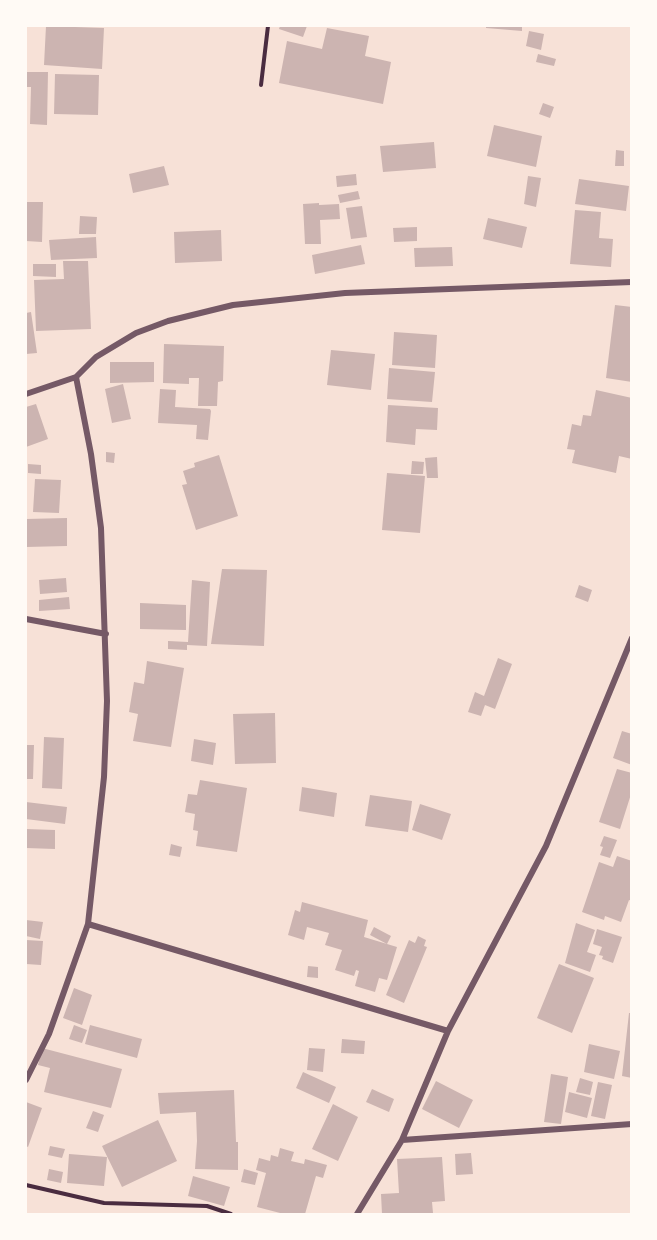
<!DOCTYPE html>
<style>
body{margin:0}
#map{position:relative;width:657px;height:1240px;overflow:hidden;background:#f7e1d7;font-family:"Libre Baskerville",serif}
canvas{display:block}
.frame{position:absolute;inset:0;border:27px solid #fffaf5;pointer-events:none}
</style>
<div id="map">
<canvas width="657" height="1240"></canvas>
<div class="frame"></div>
</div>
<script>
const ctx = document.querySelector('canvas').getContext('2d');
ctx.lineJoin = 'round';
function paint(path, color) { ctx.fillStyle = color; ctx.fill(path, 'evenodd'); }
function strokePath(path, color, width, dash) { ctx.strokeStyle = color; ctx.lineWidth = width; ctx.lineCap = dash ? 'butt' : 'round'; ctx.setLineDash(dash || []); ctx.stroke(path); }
const building = new Path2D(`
 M46 26 104 28 102 69 44 65Z
 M280 26H307L303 37 279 29Z
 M486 26H522V31L486 28Z
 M327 28 369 36 365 56 391 62 383 104 279 83 287 41 322 49Z
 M529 31 544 34 541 50 526 46Z
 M538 54 556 59 554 66 536 62Z
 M26 72H48L47 125 30 124 31 87H26Z
 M55 74 99 75 98 115 54 114Z
 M543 103 554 107 550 118 539 114Z
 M494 125 542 136 536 167 487 156Z
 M434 142 436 168 383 172 380 146Z
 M616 150 624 151V166H615Z
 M164 166 169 185 133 193 129 174Z
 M356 174 357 185 337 187 336 176Z
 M528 176 541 178 536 207 524 204Z
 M579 179 629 186 626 211 575 204Z
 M358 191 360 199 340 203 338 195Z
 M26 202H43L42 242 26 241Z
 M319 203V205L339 204 340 219 320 220 321 244H305L303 204Z
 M362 206 367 237 351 239 346 208Z
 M575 210 601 212 599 238 613 239 611 267 570 264Z
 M80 216 97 217 96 234H79Z
 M488 218 527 227 522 248 483 239Z
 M417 227V241L394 242 393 228Z
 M221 230 222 261 175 263 174 232Z
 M96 237 97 258 51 260 49 240Z
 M361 245 365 264 315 274 312 255Z
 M452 247 453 266 415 267 414 248Z
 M63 261H88L91 329 36 331 34 280 64 279Z
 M33 264H56V277L33 276Z
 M615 305 632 307V382L606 378Z
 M31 312 37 353 26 354V313Z
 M394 332 437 335 435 368 392 365Z
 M164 344 224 346 223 381 218 382 217 406H198L199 378H189V384L163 383Z
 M331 350 375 354 371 390 327 385Z
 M110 362H154V382L110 383Z
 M389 368 435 372 432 402 387 399Z
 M123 384 131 419 112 423 105 389Z
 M160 389 176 390 175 407 210 409 211 411 208 440 196 439 197 425 158 423Z
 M596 390 632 398V459L619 456 616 473 572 463 575 450 567 449 572 424 581 426 583 415 591 416Z
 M36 404 48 439 26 447V407Z
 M388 405 438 408 437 430 416 429 415 445 386 442Z
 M106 452 115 453 114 463 106 462Z
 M219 455 238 516 196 530 182 485 187 484 183 471 195 467 194 463Z
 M437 457 438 478H427L425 458Z
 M412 461 424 462 423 474H411Z
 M28 464 41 465V474L28 473Z
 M387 473 425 476 420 533 382 530Z
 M35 479 61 480 59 513 33 512Z
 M67 518V546L26 547V519Z
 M222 569 267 570 264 646 211 644Z
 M66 578 67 592 40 594 39 580Z
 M192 580 210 582 207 646 187 645V650L168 649V641L188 642Z
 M579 585 592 590 588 602 575 597Z
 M69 597 70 609 39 611V600Z
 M140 603 186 605V630L140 629Z
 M498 658 512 664 495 709 485 705 481 716 468 712 475 692 484 696Z
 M147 661 184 668 171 747 133 741 138 714 129 712 134 682 144 684Z
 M275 713 276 763 235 764 233 714Z
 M622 731 632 734V765L613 758Z
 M44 737 64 738 62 789 42 788Z
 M194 739 216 743 213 765 191 761Z
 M26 745H34L33 779H26Z
 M617 769 632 773V791L620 829 599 822Z
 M200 780 247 788 237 852 196 846 198 831 193 830 195 814 185 812 188 794 197 795Z
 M302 787 337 793 334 817 299 811Z
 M370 795 412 801 408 832 365 826Z
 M26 802 67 807 65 824 26 819Z
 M420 804 451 814 442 840 412 830Z
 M26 829 55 830V849L26 848Z
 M604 836 617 840 610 858 600 855 603 847 600 846Z
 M171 844 182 847 180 857 169 855Z
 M617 856 632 861V901L629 900 621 922 605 916 604 920 582 912 599 862 613 867Z
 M302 902 368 920 364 937 387 944 370 935 374 927 391 936 387 944 397 947 387 980 379 978 375 992 355 986 359 971 356 970 354 976 335 970 342 950 325 945 329 933 307 927 304 940 288 935 295 910 300 912Z
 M26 920 43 922 40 939 26 936Z
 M576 923 595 930 587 952 596 955 590 972 565 963Z
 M597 929 622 937 613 963 602 959 603 956 599 955 602 947 593 944Z
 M418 936 426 940 424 946 427 947 404 1003 386 995 409 940 415 943Z
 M26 940 43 941 41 965 26 964Z
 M559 964 594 978 572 1033 537 1018Z
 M308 966 318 967V978L307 977Z
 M74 988 92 995 82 1025 63 1018Z
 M629 1013H632V1078L622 1076Z
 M74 1025 87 1030 82 1043 69 1039Z
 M90 1025 142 1039 137 1058 85 1044Z
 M342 1039 365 1041 364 1054 341 1053Z
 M589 1044 620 1051 614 1079 584 1072Z
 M42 1048 122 1069 111 1108 44 1092 50 1068 38 1065Z
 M309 1048 325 1049 323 1072 307 1070Z
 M303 1072 336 1087 329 1103 296 1088Z
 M551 1074 568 1077 561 1124 544 1122Z
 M580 1078 593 1082 590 1095 576 1092Z
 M436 1081 473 1100 459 1128 422 1109Z
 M598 1082 612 1085 605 1119 591 1116Z
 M372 1089 394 1099 389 1112 366 1102Z
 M234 1090 236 1142H238V1170L195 1169 197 1141 196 1112 160 1114 158 1093Z
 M569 1092 592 1098 587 1118 565 1112Z
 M26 1102 42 1108 28 1147 26 1146Z
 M333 1104 358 1117 338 1161 312 1149Z
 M93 1111 104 1115 98 1132 86 1128Z
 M158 1120 177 1161 122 1187 102 1146Z
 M50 1146 65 1149 62 1158 48 1155Z
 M280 1148 294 1152 291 1161 304 1164 305 1159 327 1165 323 1178 316 1176 305 1214H284L257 1207 266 1173 256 1170 259 1158 270 1161 271 1155 278 1157Z
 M471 1153 473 1174 456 1175 455 1154Z
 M69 1154 107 1157 104 1186 67 1183Z
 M442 1157 445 1201 432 1202 433 1213 382 1214 381 1194 399 1193 397 1159Z
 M49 1169 63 1172 61 1183 47 1180Z
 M244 1169 258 1173 255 1185 241 1182Z
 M193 1176 230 1187 224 1206 188 1196Z`);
const path = new Path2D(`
 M261 85 268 26
 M26 1185 104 1203 207 1206 231 1214`);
const minor = new Path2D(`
 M26 394 76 377 96 357 136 333 168 321 233 305 345 293 632 282
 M26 619 106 634
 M88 924 448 1031
 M26 1080 49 1034 88 924 104 777 107 701 101 528 91 454 76 377
 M402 1140 632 1124
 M357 1214 402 1140 448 1031 546 846 632 638`);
paint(building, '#ccb4b1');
strokePath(path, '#4a2c40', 4);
strokePath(minor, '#755966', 6);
</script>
